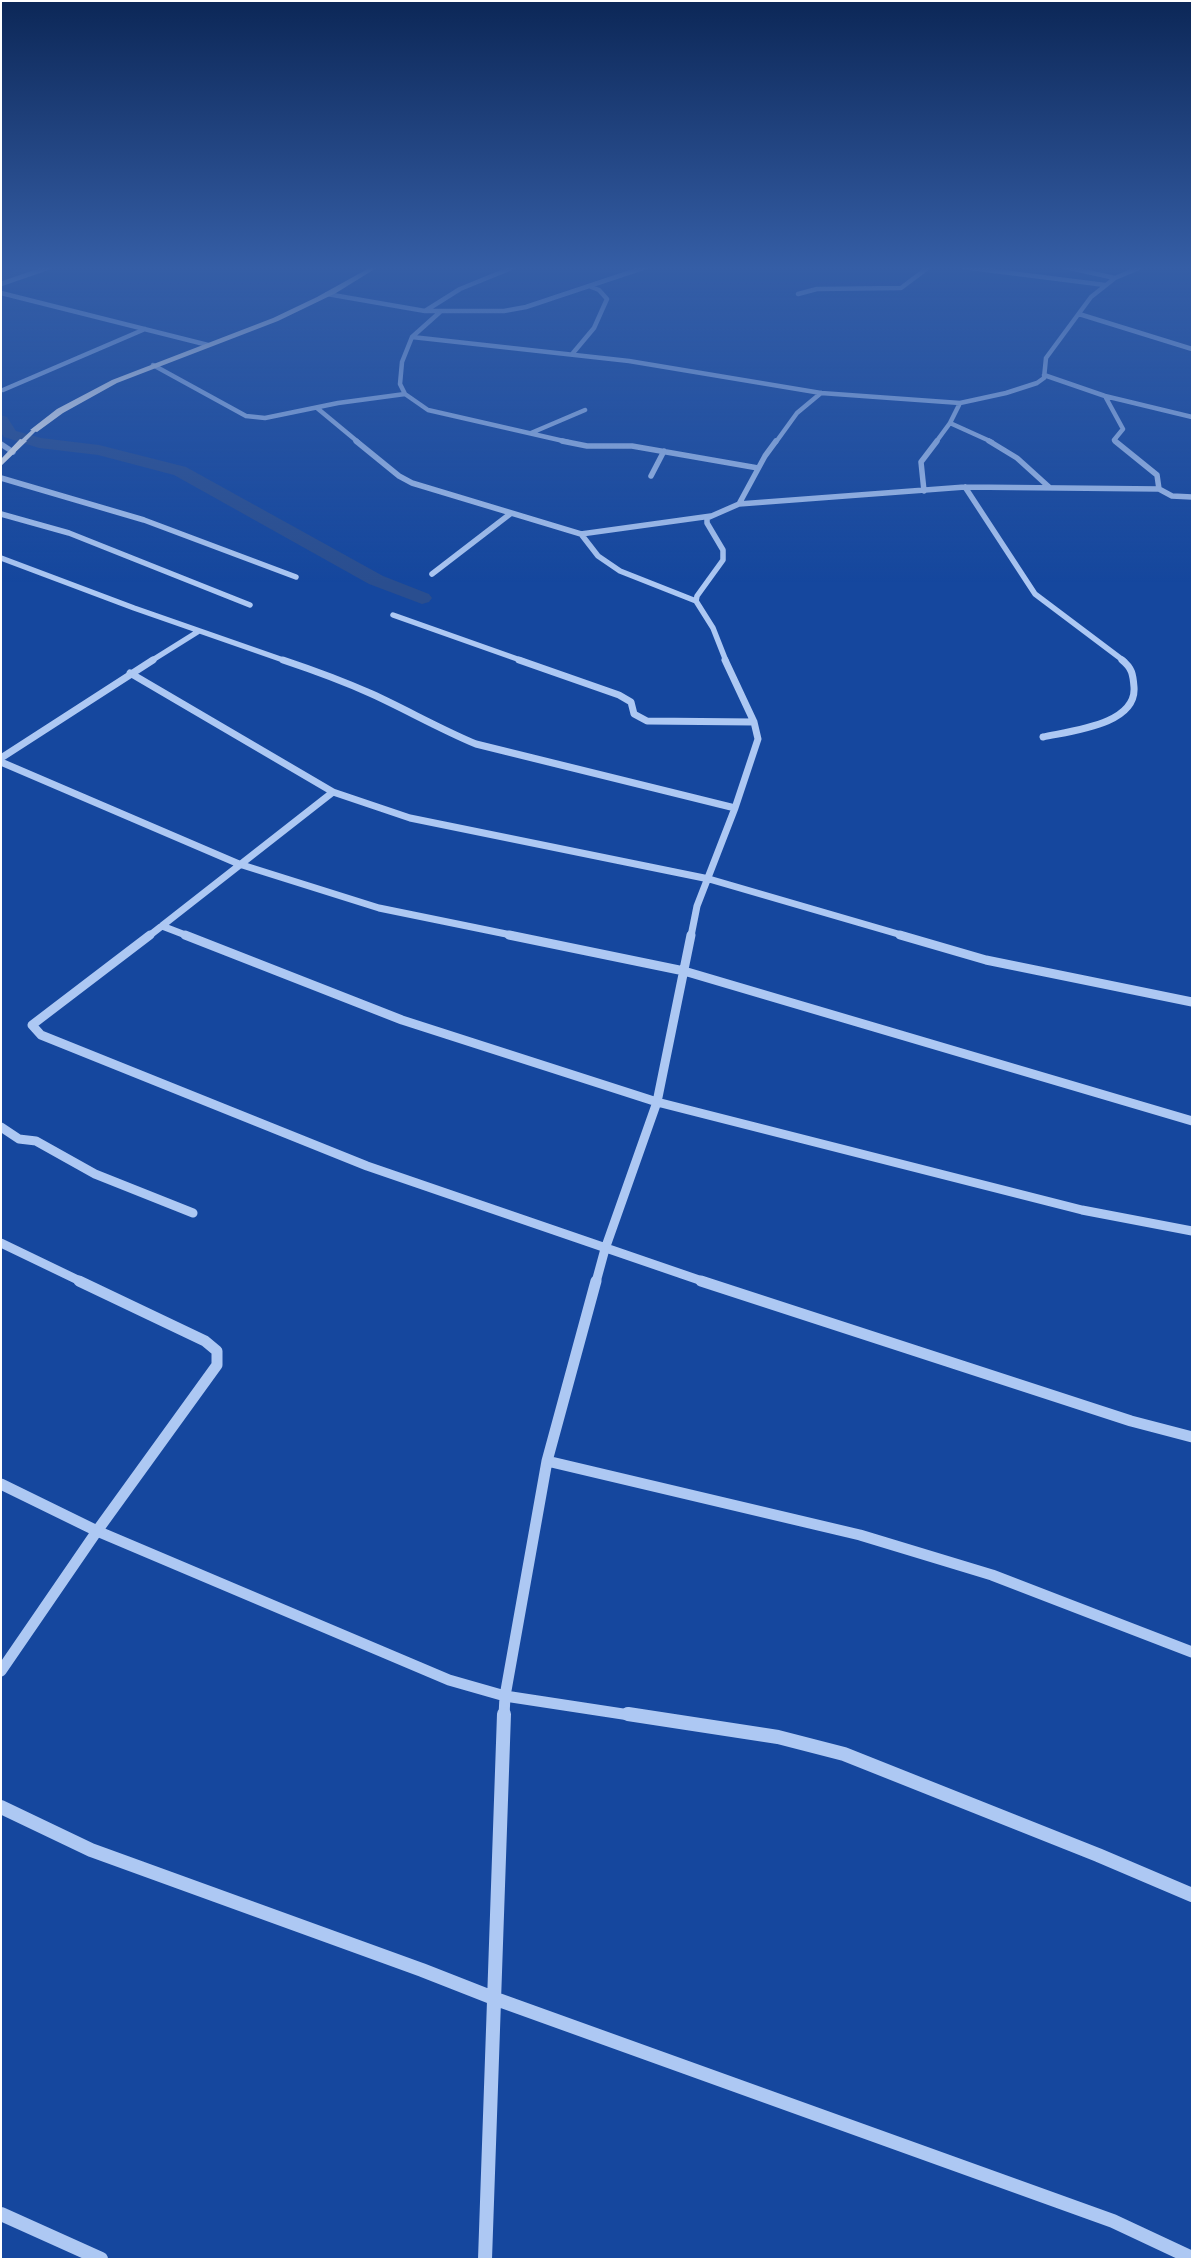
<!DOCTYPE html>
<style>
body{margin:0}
#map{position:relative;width:1193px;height:2260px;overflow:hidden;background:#15479e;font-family:Overpass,sans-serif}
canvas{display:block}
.frame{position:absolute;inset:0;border:2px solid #fff;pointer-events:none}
</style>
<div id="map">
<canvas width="1193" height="2260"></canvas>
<div class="frame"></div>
</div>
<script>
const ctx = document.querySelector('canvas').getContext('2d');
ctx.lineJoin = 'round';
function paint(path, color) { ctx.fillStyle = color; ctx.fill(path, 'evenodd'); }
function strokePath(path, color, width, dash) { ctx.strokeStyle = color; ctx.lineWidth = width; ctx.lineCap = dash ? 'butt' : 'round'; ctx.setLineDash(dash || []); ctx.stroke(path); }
const canal = new Path2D(`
 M25 267H43L41 270 1 284V275Z
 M1 415 7 417 16 431 41 438 99 445 186 467 383 576 429 594 432 598 429 602 422 604 369 584 174 475 98 455 39 448 4 437 1 433Z`);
const minorFar5 = new Path2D(`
 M963 267 1105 285
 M1065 267 1115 278
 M1 284 50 267
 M1 293 208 345
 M327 294 425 311H504L526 307 646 267
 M798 294 817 289 901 288 929 267
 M425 311 460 289 514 267
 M440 312 412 337 402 362 400 384 405 394 428 410 568 442
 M1079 314 1192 349
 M412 337 629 361 821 393 960 403 1006 393 1037 383 1044 378 1046 358 1091 297 1115 278 1141 267
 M573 353 594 328 607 299 599 290 589 286
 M153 365 246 416 265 418 338 403 405 394
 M1044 375 1105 396 1192 417
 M3 390 145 329
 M1105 396 1123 429 1114 440 1116 442
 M317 408 358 442
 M950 423 992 442
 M531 433 585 410
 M776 442 797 413 821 393
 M936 442 950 423 960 403`);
const minorFar4 = new Path2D(`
 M356 441 399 476 412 483 581 534 711 516
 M562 441 587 446H632L758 468
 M989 441 1017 458 1049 487
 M1115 441 1157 475 1159 489
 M1 444 13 452
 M651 476 664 451
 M1 478 144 520 296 577
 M965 487 1035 594 1124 661
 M924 491 921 462 937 441
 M739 504 965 487 1159 489 1172 496 1192 497
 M1 514 69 533 250 605
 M581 534 598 556 620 571 696 601
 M1 558 134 608 286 661
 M432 574 510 514
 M393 615 523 661
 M151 661 199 631
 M726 661 713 628 696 601 697 596 723 560V550L707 523V518L739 504 765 456 776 441`);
const minorFar3 = new Path2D(`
 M283 660C313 670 343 681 372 694 407 710 440 729 476 744L735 808
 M519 660 619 695 631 702 634 714 647 721 754 722
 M130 673 333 792 410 818 709 879 905 936
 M1043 737C1070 731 1137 725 1134 687 1133 674 1132 668 1122 660
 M1 758 153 660
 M1 762 239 864 379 908 516 936
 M162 926 188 936
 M149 936 333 792
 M691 936 697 906 735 808 758 739 754 722 725 660`);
const minorFar2 = new Path2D(`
 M150 935 32 1025 41 1035 367 1166 705 1282
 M185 935 402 1020 657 1102 1082 1210 1192 1231
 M509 935 684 971 1192 1121
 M900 935 986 960 1192 1002
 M1 1127 19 1139 36 1141 95 1174 193 1213
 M1 1243 82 1282
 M596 1282 605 1249 657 1102 691 935`);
const minorFar1 = new Path2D(`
 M701 1281 1131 1421 1192 1437
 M547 1461 860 1535 992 1575 1192 1652
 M1 1484 97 1531 449 1680 505 1696 636 1716
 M1 1671 97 1531 217 1365V1351L205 1341 79 1281
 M504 1716 505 1696 547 1461 596 1281`);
const minor = new Path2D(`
 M628 1714 778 1737 844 1754 1098 1855 1192 1895
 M1 1807 91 1850 422 1970 496 1999 1113 2221 1192 2258
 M1 2214 101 2259
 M485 2259 504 1714`);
const major = new Path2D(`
 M34 428 37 430 25 442H21V440Z`);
const highway = new Path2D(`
 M371 267H378L336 293 278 321 117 383 63 413 37 432 30 430 57 409 112 380 273 318 317 297Z
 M20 439 27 441 1 466V459Z`);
paint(canal, '#2a4e8f');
strokePath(minorFar5, '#adc8f3', 4.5);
strokePath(minorFar4, '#adc8f3', 5.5);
strokePath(minorFar3, '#adc8f3', 7);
strokePath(minorFar2, '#adc8f3', 9);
strokePath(minorFar1, '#adc8f3', 11);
strokePath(minor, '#adc8f3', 14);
paint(major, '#f9fbff');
paint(highway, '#fff');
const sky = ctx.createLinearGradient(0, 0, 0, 583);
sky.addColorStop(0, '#0c2757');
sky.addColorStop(0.46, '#355ea6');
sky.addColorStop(1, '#355ea600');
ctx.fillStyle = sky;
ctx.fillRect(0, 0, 1193, 583);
</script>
